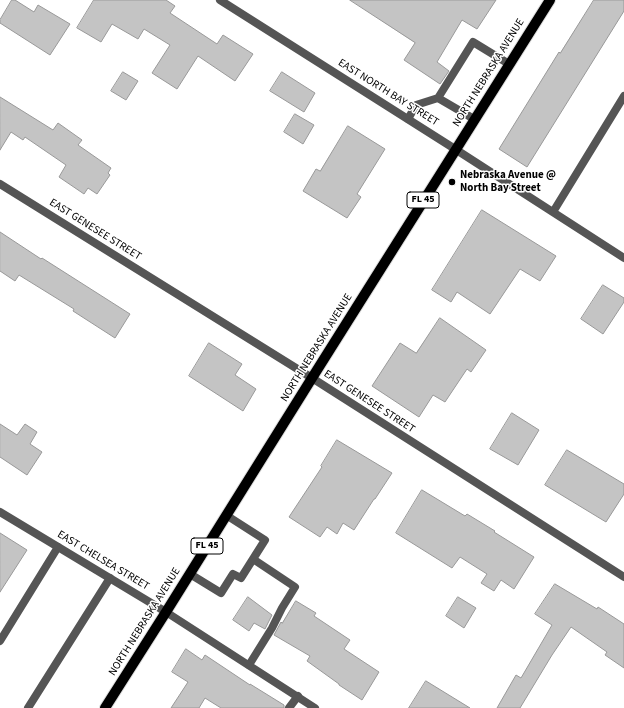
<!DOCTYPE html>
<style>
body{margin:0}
canvas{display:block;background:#fff}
</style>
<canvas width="624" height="708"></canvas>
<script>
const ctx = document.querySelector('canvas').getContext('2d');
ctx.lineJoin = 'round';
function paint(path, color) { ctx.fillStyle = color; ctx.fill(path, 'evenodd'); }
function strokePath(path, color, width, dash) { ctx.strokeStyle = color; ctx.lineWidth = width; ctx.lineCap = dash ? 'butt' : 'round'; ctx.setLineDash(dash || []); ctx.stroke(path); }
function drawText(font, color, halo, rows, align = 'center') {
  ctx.font = font + ' "Source Sans 3",sans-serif'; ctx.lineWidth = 3; ctx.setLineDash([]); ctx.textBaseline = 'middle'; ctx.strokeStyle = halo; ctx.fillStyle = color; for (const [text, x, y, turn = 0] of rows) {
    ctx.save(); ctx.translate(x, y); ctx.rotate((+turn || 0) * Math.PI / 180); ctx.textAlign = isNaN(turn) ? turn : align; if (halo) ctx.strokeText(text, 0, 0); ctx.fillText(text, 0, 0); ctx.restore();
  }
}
const building = new Path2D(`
 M12 0H15L34 12 38 5 70 24 50 55 0 23V20Z
 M94 0H166L175 6 170 13 217 44 223 35 253 54 235 81 198 56 177 89 152 73 170 45 144 29 138 39 112 24 101 42 77 28Z
 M350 0H496L477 29 462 20 437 62 449 71 440 84 404 60 415 43Z
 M594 0H624V11L527 167 499 149 559 52 560 53Z
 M123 72 138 81 126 100 111 91Z
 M282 72 315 93 304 112 270 91Z
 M0 97 53 130 58 123 82 140 78 145 111 168 108 173 110 175 97 194 88 188 84 194 59 177 66 165 25 137 23 140 11 132 0 150Z
 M295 114 314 125 303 144 284 132Z
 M348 126 385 149 357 194 361 197 347 218 303 191 316 169 320 171Z
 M482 210 556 256 540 281 520 269 490 314 457 292 451 302 432 290Z
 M0 232 41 259 42 258 130 314 115 338 73 311 74 309 19 275 15 281 0 271Z
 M603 285 624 298V302L603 334 581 319Z
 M440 318 486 350 471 372 467 369 445 402 433 395 419 417 372 386 400 343 416 353Z
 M209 343 242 364 235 375 256 389 243 411 189 376Z
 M512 413 539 430 518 465 490 449Z
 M0 424 17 435 25 424 37 432 30 444 42 452 27 475 0 457Z
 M337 440 392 473 375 499H374L354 530 343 523 337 534 327 527 320 537 289 517 322 467 321 466Z
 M567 450 624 484V494L606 522 545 485Z
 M422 490 465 516 467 514 495 531 494 532 534 557 514 589 501 580 494 591 481 583 487 574 460 557 452 568 396 533Z
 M0 533 27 550 0 592Z
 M555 584 597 609 598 607 624 624V668L605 655 607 652 571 627 552 655 520 708H497L516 675 521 678 552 625 535 614Z
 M248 597 272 615 265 629 254 623 249 631 233 620Z
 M458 597 476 608 464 628 446 616Z
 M296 601 316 613 314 616 350 640 344 649 379 672 362 700 339 685V684L307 661 310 656 274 635 281 622 282 623Z
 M186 649 202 660 205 655 250 685V684L284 705V708H221L205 698 199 708H171L188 682 172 672Z
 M426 681 470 708H409Z`);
const lane = new Path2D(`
 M408 119 416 105 438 98
 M474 119 438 98 473 42 509 64
 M190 574 221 593 233 574 241 578 265 540 226 515
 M0 641 58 547
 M249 665 272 628 282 608 295 587 253 559
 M28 708 110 578
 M289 708 298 696`);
const street = new Path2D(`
 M220 0 455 149 624 258
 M0 184 312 378 624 577
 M553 212 624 96
 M0 512 166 612 315 708`);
const primary = new Path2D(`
 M105 708 166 612 312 378 550 0`);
const markers = [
 [452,182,4,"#000"]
];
const shields = [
 [423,200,32],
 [207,546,32]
];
const shieldNames = [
 ["FL 45",423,200],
 ["FL 45",207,546]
];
const streetNames = [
 ["NORTH NEBRASKA AVENUE",489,73,-58],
 ["EAST NORTH BAY STREET",388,93,32],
 ["EAST GENESEE STREET",95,230,32],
 ["NORTH NEBRASKA AVENUE",317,348,-58],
 ["EAST GENESEE STREET",369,402,33],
 ["EAST CHELSEA STREET",103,561,31],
 ["NORTH NEBRASKA AVENUE",145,622,-58]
];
const poiNames = [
 ["Nebraska Avenue @",460,176],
 ["North Bay Street",460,189]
];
paint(building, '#c4c4c4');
strokePath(building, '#999', 1);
strokePath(primary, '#dbdbdb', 12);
strokePath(lane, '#555', 8);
strokePath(street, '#555', 8);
strokePath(primary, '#000', 10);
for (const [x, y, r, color] of markers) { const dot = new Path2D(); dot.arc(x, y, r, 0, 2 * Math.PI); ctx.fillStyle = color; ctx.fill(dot); strokePath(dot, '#fff', 1.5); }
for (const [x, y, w] of shields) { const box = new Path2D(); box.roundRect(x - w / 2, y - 8, w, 16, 3); ctx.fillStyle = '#fff'; ctx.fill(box); strokePath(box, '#000', 1); }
drawText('bold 10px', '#000', null, shieldNames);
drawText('11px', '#000', '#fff', streetNames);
drawText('bold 11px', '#000', '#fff', poiNames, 'left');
</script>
